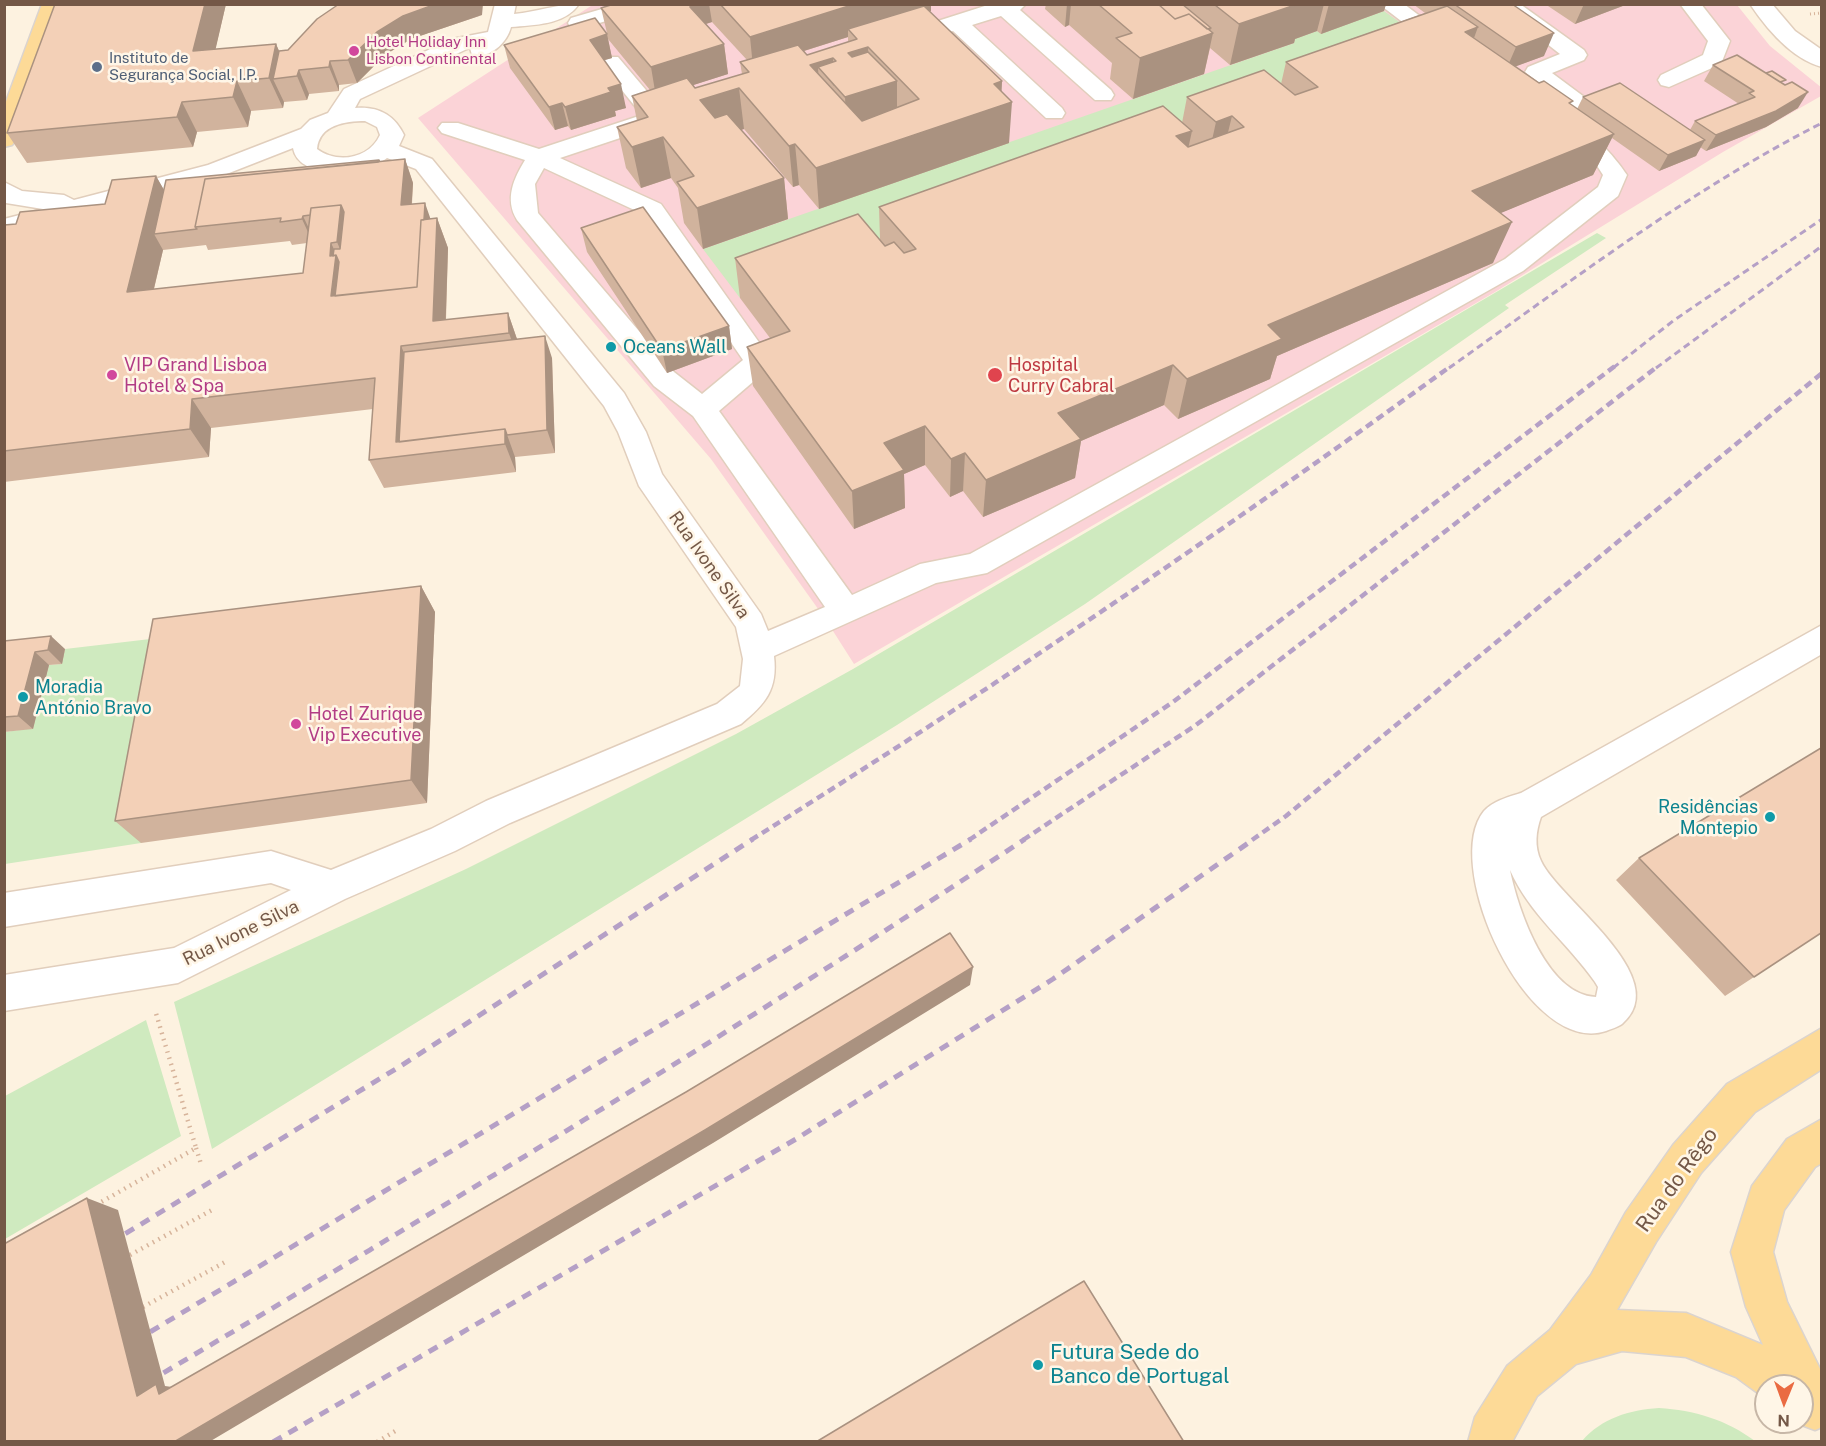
<!DOCTYPE html>
<meta charset="utf-8">
<style>
body{margin:0}
#map{position:relative;width:1826px;height:1446px;overflow:hidden;background:#fdf2e0;font-family:"Public Sans",sans-serif}
canvas{display:block}
.frame{position:absolute;inset:0;border:6px solid #745847;pointer-events:none}
.north{position:absolute;left:1754px;top:1374px;width:60px;height:60px;box-sizing:border-box;background:#fff6e7;border:2px solid #c7b7a7;border-radius:50%;rotate:181deg;font-size:16px;font-weight:700;line-height:24px;text-align:center;color:#745847}
.north::after{content:'';display:block;margin:auto;width:21px;height:27px;background:#ea6b42;clip-path:polygon(50% 0,100% 100%,50% 72%,0 100%)}
</style>
<div id="map">
<canvas width="1826" height="1446"></canvas>
<div class="frame"></div>
<div class="north">N</div>
</div>
<script>
const ctx = document.querySelector('canvas').getContext('2d');
ctx.lineJoin = 'round';
function paint(path, color) { ctx.fillStyle = color; ctx.fill(path, 'evenodd'); }
function strokePath(path, color, width, dash) { ctx.strokeStyle = color; ctx.lineWidth = width; ctx.lineCap = dash ? 'butt' : 'round'; ctx.setLineDash(dash || []); ctx.stroke(path); }
function drawText(font, color, halo, rows, align = 'center') {
  ctx.font = font + ' "Public Sans",sans-serif'; ctx.lineWidth = 5; ctx.setLineDash([]); ctx.textBaseline = 'middle'; ctx.strokeStyle = halo; ctx.fillStyle = color; for (const [text, x, y, turn = 0] of rows) {
    ctx.save(); ctx.translate(x, y); ctx.rotate((+turn || 0) * Math.PI / 180); ctx.textAlign = isNaN(turn) ? turn : align; if (halo) ctx.strokeText(text, 0, 0); ctx.fillText(text, 0, 0); ctx.restore();
  }
}
const medical = new Path2D(`
 M594 4 1737 5 1770 46 1822 88 1821 96 1723 152 1495 292 854 664 826 620 711 459 418 118Z`);
const green = new Path2D(`
 M1384 11 1433 46 1207 163 860 255 740 298 703 249 1294 43 1291 40 1317 31 1321 33Z
 M1597 233 1606 238 1505 305 1509 308 1085 604 897 725 212 1149 174 1002 466 869 736 734 853 669Z
 M176 636 141 843 5 864V732L33 728 49 665 61 664 65 649Z
 M146 1020 181 1136 5 1239V1096Z
 M1659 1408C1694 1410 1727 1420 1755 1441H1582C1602 1418 1629 1410 1659 1408Z`);
const pathFar1 = new Path2D(`
 M1810 14 1822 13`);
const path = new Path2D(`
 M196 1148 201 1164
 M96 1205 196 1148 155 1010
 M130 1255 212 1210
 M143 1307 227 1261
 M377 1442 397 1430`);
const minor = new Path2D(`
 M495 4H516L514 14C537 12 556 4 579 4 565 25 534 25 511 27 507 43 490 59 472 55L470 48 467 49 360 99 355 108C377 106 394 114 404 135L399 146 432 159 624 393 646 432 662 474 761 614 768 631 825 607 693 416 654 386 517 220C504 199 514 178 525 160L442 133 438 128 442 123H458L539 149 642 115 599 62 602 57H618L662 109 669 111 673 116 665 123 560 158 661 204 768 355 772 362 768 369 719 411 852 595 920 564 970 554 1505 259 1598 187 1603 175 1594 161 1557 134 1553 129 1557 124C1583 118 1614 156 1627 175L1618 196 1523 271 987 573 936 583 774 656C778 690 765 704 741 724L510 823 455 851 345 899 178 983 4 1011V975L174 948 291 890 271 883 4 927V893L271 851 331 870 431 829 486 801 717 704 740 686 743 659 736 627 639 486 618 432 604 406 416 169 387 158C367 174 299 182 293 148L224 175 4 235V219L43 209 6 203 4 182 22 191 64 195 74 200 208 165 301 129 310 120 328 113 344 89 452 39 488 32ZM365 121 377 127 380 135C369 159 337 164 317 149 319 125 345 121 365 121ZM544 168 643 214 743 360 702 394 674 372 538 213 535 184Z
 M619 4H653L650 8 579 29 571 28 568 23 571 18Z
 M991 4H1026L1020 10 1111 90 1114 95 1111 100H1095L1001 16 972 25 1062 108 1065 113 1062 118H1046L953 31 902 47 894 45 891 40 894 35Z
 M1379 4H1404L1458 45 1455 50H1439Z
 M1496 4H1520L1584 50 1587 55 1584 60 1552 73 1587 99 1590 104 1587 109 1546 123 1538 121 1534 116 1538 111 1562 102 1525 72 1528 67 1560 54Z
 M1680 4H1701L1730 41 1721 64 1669 87 1661 85 1658 80 1661 75 1703 55 1708 41Z
 M1750 4H1772L1795 31 1822 50V67C1792 59 1766 28 1750 4Z
 M1822 625V654L1541 817C1536 831 1534 846 1541 861 1558 899 1676 978 1622 1024 1618 1027 1611 1029 1606 1031 1528 1057 1440 865 1484 811 1493 801 1508 797 1521 793ZM1510 870C1529 914 1568 943 1595 982L1598 987 1596 997C1547 995 1518 910 1510 870Z`);
const major = new Path2D(`
 M42 4H63L16 140 12 145 4 147V107Z
 M1822 1028V1069L1755 1112 1701 1173 1656 1242 1617 1310 1686 1313 1763 1345 1746 1307 1731 1252 1752 1186 1787 1139 1822 1119V1163L1815 1167 1784 1210 1773 1252 1787 1302 1822 1373V1427L1815 1430 1799 1424 1802 1422V1386H1766V1399L1736 1377 1686 1357 1622 1351 1576 1364 1537 1396 1512 1442H1468L1475 1417 1507 1366 1550 1330 1591 1275 1626 1212 1673 1145 1727 1084Z`);
const railFar2 = new Path2D(`
 M1449 368C1570 282 1690 190 1822 123
 M1613 368 1673 321 1822 219
 M1656 368 1822 246`);
const railFar1 = new Path2D(`
 M751 840C990 691 1223 531 1451 366
 M969 840 1173 702 1615 366
 M1023 840 1196 725 1658 366
 M1252 840 1286 816 1822 373`);
const rail = new Path2D(`
 M110 1243 399 1067 753 839
 M135 1341 971 839
 M148 1382C444 1207 739 1029 1025 839
 M273 1442 796 1139 1053 979 1254 839`);
const wall = new Path2D(`
 M226 4 215 50 276 44 279 51 288 50 482 15 411 39 385 55 357 83 339 85V91L309 94 307 100 284 102 283 108 251 111 248 127 197 132 193 147 27 163 7 133Z
 M614 4H931V11L929 12 1002 81 1001 91 1009 143 819 209 799 185 793 187 744 129 741 130 784 178 788 219 703 249 684 223 678 188 671 178 641 188 626 168 617 127 637 121 632 96 650 90 608 39 612 58 604 60 626 108 615 111 616 116 571 130 568 126 555 130 510 68 504 45 607 33 601 8ZM712 22 747 60 740 62 742 74 695 88 693 85 728 74 724 44 706 24ZM848 37V42L807 55 804 51Z
 M1046 4H1386L1384 11 1321 34 1317 31 1295 39 1294 43 1230 65 1210 48 1204 74 1133 99 1110 79 1112 63 1069 25 1065 27 1045 9Z
 M1413 4H1512L1544 56 1516 66 1577 109 1583 97 1690 130 1695 121 1739 104 1704 81 1713 65 1784 84 1798 108 1766 127 1706 151 1700 147 1696 156 1659 171 1612 138 1593 175 1500 213 1493 263 1277 356 1270 379 1178 419 1164 405 1081 441 1075 478 983 517 963 491 950 497 925 465 904 474 905 508 854 529 753 386 747 347 770 338 740 298 735 258 880 239 879 207 1182 123 1187 97 1281 84 1286 62 1425 13Z
 M1545 4H1628L1575 24Z
 M405 159 413 183 412 204 431 219 437 218 448 248 446 320 508 313 517 339 552 358 555 453 515 457 516 472 384 488 369 460 373 409 211 428 209 457 4 482V225L16 224 105 204 156 176 164 190 379 160 380 162ZM290 241 292 245 307 243 303 273 154 289 163 250 206 245 208 250Z
 M581 228 729 326 732 349 667 373 587 252Z
 M421 586 435 612 427 803 141 843 115 821Z
 M4 641 65 649 62 664 49 665 33 729 4 732Z
 M1639 858 1754 977 1725 996 1616 880Z`);
const shadedWall = new Path2D(`
 M205 4H226L208 82 193 51Z
 M436 4H483L482 15 411 39 385 55 357 83 348 60 377 32 403 16Z
 M691 4H709L712 22 699 26 690 7Z
 M855 4H931V11L854 35 848 29V37L753 67 750 37Z
 M1067 4H1071L1069 25 1065 27Z
 M1298 4H1324L1317 31 1295 39 1294 43 1230 65 1239 24Z
 M1329 4H1386L1384 11 1321 34Z
 M1584 4H1628L1575 24Z
 M1478 27 1463 68 1465 32Z
 M1211 28 1209 34 1213 33 1204 74 1133 99 1140 58 1177 39Z
 M1554 33 1544 56 1506 70 1516 47Z
 M607 34 612 58 595 63 590 40Z
 M276 44 289 74 273 79 284 102 283 108 269 78Z
 M724 44 728 74 656 97 651 67Z
 M868 47 870 88 848 53Z
 M833 58 834 86 818 67 820 104 810 65Z
 M330 61 339 85V91L329 67Z
 M299 70 309 94 307 100 297 76Z
 M237 81 251 111 248 127 233 97Z
 M897 81V122L847 138 845 97Z
 M1002 81 1001 105 1012 102 1009 143 819 209 816 168 994 84Z
 M621 84 626 108 615 111 616 116 571 130 565 107 608 88Z
 M739 88 744 129 706 141 700 100Z
 M1808 92 1798 108 1766 127 1706 151 1716 135Z
 M182 102 197 132 193 147 177 117Z
 M562 103 568 126 555 130 549 107Z
 M1232 116 1222 157 1207 163 1216 122Z
 M1192 131 1183 172 1176 136Z
 M1614 134 1593 175 1455 232 1472 191Z
 M663 137 671 178 641 188 632 147Z
 M1705 140 1696 156 1659 171 1668 155Z
 M795 144 799 185 793 187 789 146Z
 M405 159 413 183 410 229 401 205Z
 M156 176 173 206 154 234 163 250 146 322 127 292Z
 M784 178 788 219 703 249 697 208Z
 M425 203 433 226 420 293Z
 M341 205 354 235 350 272 337 242Z
 M303 216 314 239 313 243 302 219Z
 M437 218 448 248 445 341 433 321Z
 M1512 222 1493 263 1277 356 1270 379 1178 419 1187 379 1268 325Z
 M331 243 345 272 348 301 331 296 330 256Z
 M508 313 518 342 519 362 509 333Z
 M729 326 732 349 667 373 662 350Z
 M545 336 552 358 555 453 547 430Z
 M401 346 414 375 411 447 396 442Z
 M1173 365 1164 405 1081 441 1075 478 983 517 986 480 1058 413Z
 M192 399 211 428 209 457 190 429Z
 M925 426V465L904 474 905 508 854 529 852 491 884 443Z
 M505 429 515 457 516 472 505 444Z
 M965 453 963 491 950 497 951 459Z
 M421 586 435 612 427 803 411 780Z
 M51 636 65 649 62 664 48 650Z
 M35 652 49 665 33 729 18 716Z
 M973 967 970 985 713 1143 209 1442H174Z
 M87 1198 118 1210 165 1386 186 1389 189 1399 137 1396Z`);
const building = new Path2D(`
 M55 4H205L193 51 276 44 269 78 237 81 233 97 182 102 177 117 7 133Z
 M339 4H436L403 16 377 32 348 60 330 61 329 67 299 70 297 76 273 79 279 51 288 50 317 19Z
 M614 4H691L690 7 724 44 651 67 601 8Z
 M720 4H855L750 37Z
 M1098 4H1158L1175 19 1189 14 1213 33 1140 58 1116 38 1132 33Z
 M1158 4H1182L1211 28 1207 29 1189 14 1175 19Z
 M1218 4H1298L1239 24 1215 5Z
 M1454 4H1512L1554 33 1516 47Z
 M924 6 1002 81 994 84 1012 102 816 168 795 144 789 146 739 88 700 100 715 118 727 114 784 178 697 208 677 182 694 176 663 137 632 147 617 127 648 117 632 96 687 78 695 88 749 72 740 62 798 45 807 55 857 39 848 29ZM868 47 919 99 862 121 810 65 833 58 836 61 818 67 845 97 897 81 868 52 852 57 848 53Z
 M1447 6 1478 27 1465 32 1539 83 1544 81 1573 101 1569 103 1614 134 1472 191 1512 222 1268 325 1282 339 1187 379 1173 365 1058 413 1081 439 986 480 965 453 951 459 925 426 884 443 904 470 852 491 747 347 790 331 735 258 858 214 885 246 894 242 904 253 916 249 879 207 1163 106 1192 131 1176 136 1188 147 1244 127 1232 116 1216 122 1187 97 1264 70 1295 95 1318 87 1286 62Z
 M595 18 607 34 590 40 621 84 608 88 611 92 565 107 562 103 549 107 504 45Z
 M1737 55 1785 85 1792 82 1808 92 1776 111 1716 135 1695 121 1755 97 1749 93 1754 91 1713 65Z
 M1772 71 1786 80 1780 82 1766 73Z
 M1620 83 1705 140 1668 155 1583 97Z
 M405 159 401 205 425 203 424 220H421L417 287 335 296 339 262 336 255 333 256 334 249H340L344 212 341 205 311 208 310 215 303 216 302 219 280 222 281 218 195 227 205 179Z
 M379 160V162L205 179 195 227 197 229 154 234 166 180Z
 M156 176 127 292 303 273 311 208 341 205 337 242 331 243 330 256 336 255 331 296 417 287 421 220 437 218 433 321 508 313 509 333 401 346 396 442 505 429V444L369 460 375 378 192 399 190 429 4 451V225L16 224 20 212 105 204 112 180Z
 M643 207 729 326 662 350 581 228Z
 M545 336 547 430 507 435 505 429 399 442 404 352Z
 M421 586 411 780 115 821 153 619Z
 M51 636 48 650 35 652 18 716 4 717V641Z
 M1821 748V933L1754 977 1639 858Z
 M950 933 973 967 705 1130 174 1442H4V1244L87 1198 137 1396 156 1384 159 1394 686 1092Z
 M1084 1281 1184 1442H816Z`);
const markers = [
 [354,51,6,"#d1479c"],
 [97,67,6,"#5c6f8a"],
 [611,347,6,"#0f9aa8"],
 [112,375,6,"#d1479c"],
 [995,375,8,"#e0444e"],
 [23,697,6,"#0f9aa8"],
 [296,724,6,"#d1479c"],
 [1770,817,6,"#0f9aa8"],
 [1038,1365,6,"#0f9aa8"]
];
const farHotelnames = [
 ["Hotel Holiday Inn",366,42],
 ["Lisbon Continental",366,59]
];
const farServicenames = [
 ["Instituto de",109,58],
 ["Segurança Social, I.P.",109,75]
];
const cultureNames = [
 ["Oceans Wall",623,347],
 ["Moradia",35,687],
 ["António Bravo",35,708],
 ["Residências",1758,807,"right"],
 ["Montepio",1758,828,"right"]
];
const hotelNames = [
 ["VIP Grand Lisboa",124,365],
 ["Hotel & Spa",124,386],
 ["Hotel Zurique",308,714],
 ["Vip Executive",308,735]
];
const healthNames = [
 ["Hospital",1008,365],
 ["Curry Cabral",1008,386]
];
const streetNames = [
 ["Rua Ivone Silva",709,565,55],
 ["Rua Ivone Silva",241,933,-26]
];
const nearStreetnames = [
 ["Rua do Rêgo",1677,1180,-54]
];
const nearCulturenames = [
 ["Futura Sede do",1050,1353],
 ["Banco de Portugal",1050,1377]
];
paint(medical, '#fbd3d7');
paint(green, '#cfeabf');
strokePath(minor, '#e1cebc', 3);
strokePath(major, '#dbd4cf', 3);
strokePath(pathFar1, '#d7b49b', 3, [1, 3]);
strokePath(path, '#d7b49b', 4.5, [1.5, 5]);
paint(minor, '#fff');
paint(major, '#fdda97');
strokePath(railFar2, '#b5a0c6', 3, [7, 4.5]);
strokePath(railFar1, '#b5a0c6', 4.5, [8, 5]);
strokePath(rail, '#b5a0c6', 5, [10, 8]);
paint(wall, '#d1b39d');
paint(shadedWall, '#aa9280');
paint(building, '#f3d0b7');
strokePath(building, '#aa9280', 1.5);
for (const [x, y, r, color] of markers) { const dot = new Path2D(); dot.arc(x, y, r, 0, 2 * Math.PI); ctx.fillStyle = color; ctx.fill(dot); strokePath(dot, '#fff6e7', 2); }
drawText('15px', '#b23c85', '#fff6e7', farHotelnames, 'left');
drawText('15px', '#4e5e75', '#fff6e7', farServicenames, 'left');
drawText('18px', '#0d838f', '#fff6e7', cultureNames, 'left');
drawText('18px', '#b23c85', '#fff6e7', hotelNames, 'left');
drawText('18px', '#be3a42', '#fff6e7', healthNames, 'left');
drawText('18px', '#745847', '#fff6e7', streetNames);
drawText('21px', '#745847', '#fff6e7', nearStreetnames);
drawText('21px', '#0d838f', '#fff6e7', nearCulturenames, 'left');
</script>
